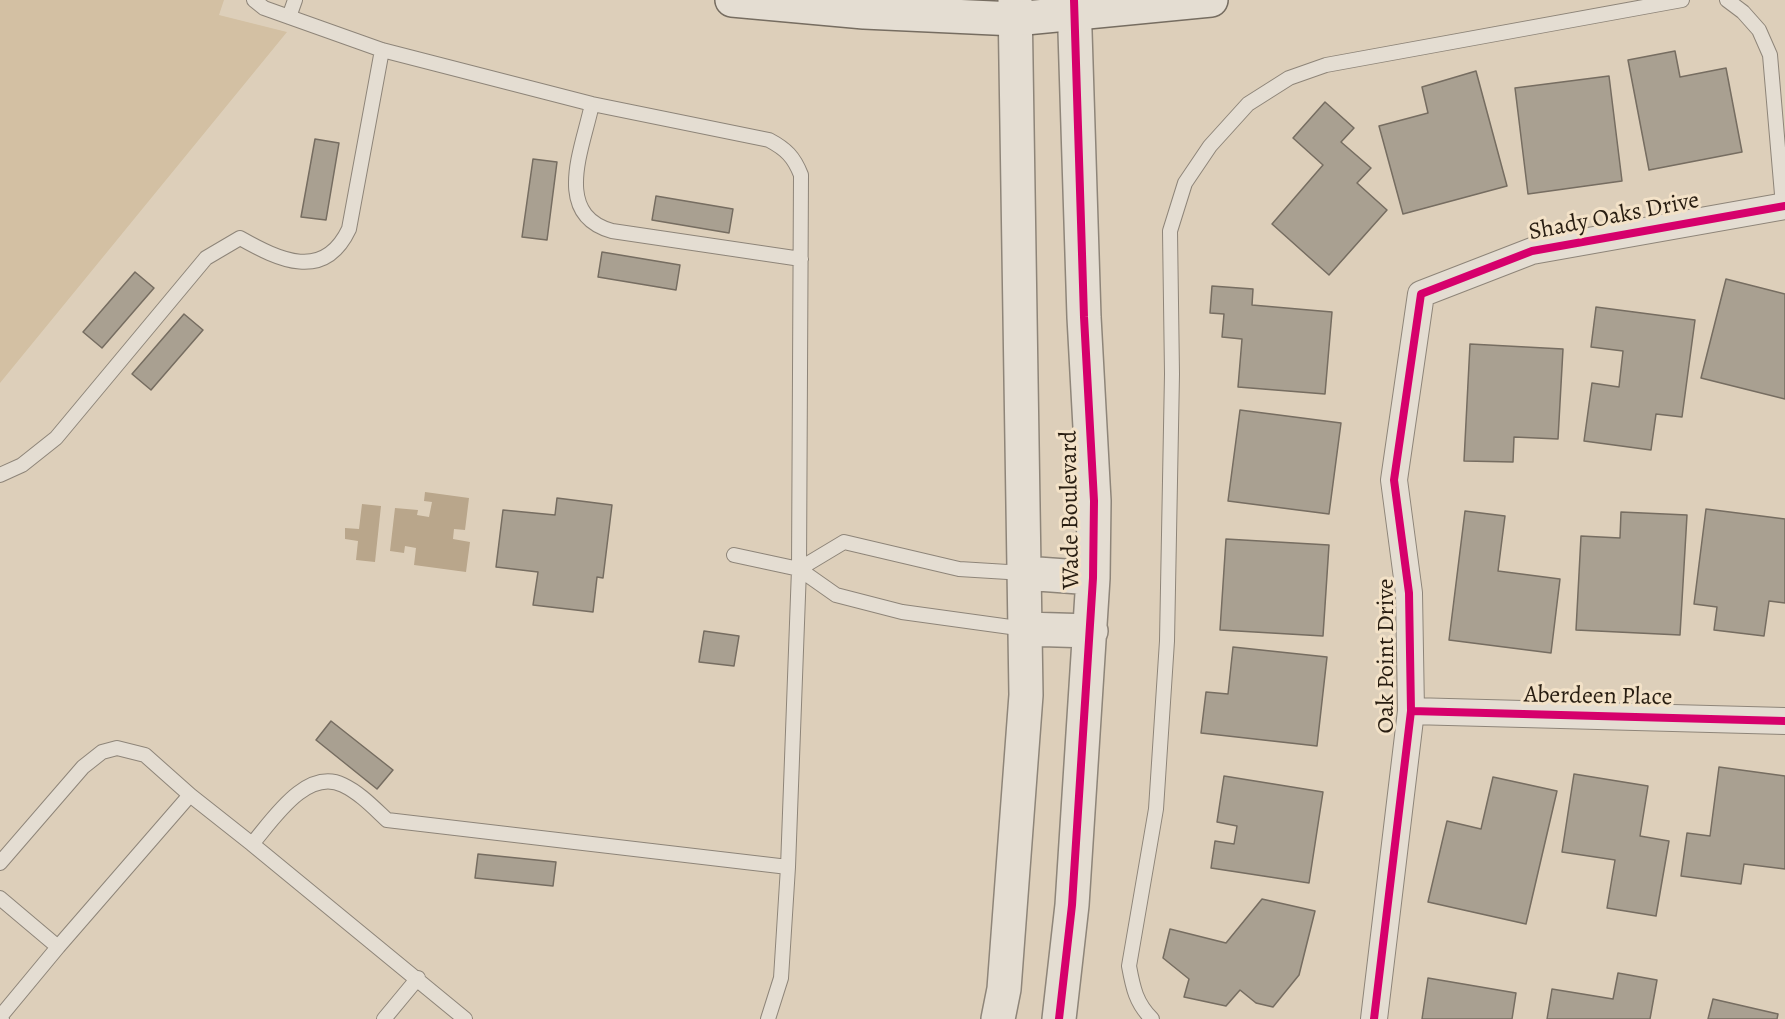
<!DOCTYPE html>
<style>
body{margin:0}
canvas{display:block;background:#ddcfba}
</style>
<canvas width="1785" height="1019"></canvas>
<script>
const ctx = document.querySelector('canvas').getContext('2d');
ctx.lineJoin = 'round';
function paint(path, color) { ctx.fillStyle = color; ctx.fill(path, 'evenodd'); }
function strokePath(path, color, width, dash) { ctx.strokeStyle = color; ctx.lineWidth = width; ctx.lineCap = dash ? 'butt' : 'round'; ctx.setLineDash(dash || []); ctx.stroke(path); }
function drawText(font, color, halo, rows, align = 'center') {
  ctx.font = font + ' Alegreya,serif'; ctx.lineWidth = 6; ctx.setLineDash([]); ctx.textBaseline = 'middle'; ctx.strokeStyle = halo; ctx.fillStyle = color; for (const [text, x, y, turn = 0] of rows) {
    ctx.save(); ctx.translate(x, y); ctx.rotate((+turn || 0) * Math.PI / 180); ctx.textAlign = isNaN(turn) ? turn : align; if (halo) ctx.strokeText(text, 0, 0); ctx.fillText(text, 0, 0); ctx.restore();
  }
}
const green = new Path2D(`
 M0 0H224L219 15 287 32 0 383Z`);
const water = new Path2D(`
 M425 492 469 498 465 530 454 529 453 539 470 542 466 572 414 565 416 548 405 546 404 553 390 551 395 508 418 510 417 515 429 517 432 502 424 501Z
 M362 504 381 506 375 562 356 560 358 541 345 539V528L359 529Z`);
const building = new Path2D(`
 M1675 51 1680 77 1726 68 1742 152 1649 170 1628 60Z
 M1476 71 1507 186 1403 214 1379 126 1428 113 1422 87Z
 M1609 76 1622 181 1528 194 1515 88Z
 M1325 102 1354 128 1341 142 1371 168 1357 183 1387 210 1329 275 1272 224 1323 165 1293 138Z
 M315 139 339 143 326 220 301 217Z
 M533 159 557 162 547 240 522 237Z
 M656 196 733 209 729 233 652 220Z
 M602 252 680 265 676 290 598 277Z
 M135 272 154 288 102 348 83 332Z
 M1726 279 1785 294V399L1701 378Z
 M1212 286 1253 289 1252 305 1332 312 1325 394 1238 387 1242 339 1222 337 1224 314 1210 313Z
 M1596 307 1695 320 1682 417 1656 414 1651 450 1584 441 1592 383 1619 387 1623 351 1591 347Z
 M184 314 203 330 151 390 132 374Z
 M1470 344 1563 349 1558 439 1514 437 1513 462 1464 461Z
 M1240 410 1341 423 1329 514 1228 501Z
 M557 498 612 505 603 578 597 577 593 612 533 605 538 572 496 567 503 510 555 515Z
 M1706 509 1785 519V603L1769 601 1764 636 1714 630 1717 607 1694 604Z
 M1465 511 1505 516 1498 571 1560 579 1551 653 1449 640Z
 M1621 512 1687 515 1680 635 1576 630 1581 536 1620 538Z
 M1226 539 1329 545 1323 636 1220 630Z
 M704 631 739 636 734 666 699 662Z
 M1233 647 1327 657 1317 746 1201 733 1206 692 1228 694Z
 M331 721 393 770 377 789 316 740Z
 M1719 767 1785 776V869L1744 864 1741 884 1681 876 1687 833 1710 836Z
 M1574 774 1648 786 1640 836 1669 841 1656 916 1607 908 1615 860 1562 852Z
 M1224 776 1323 792 1309 883 1211 868 1215 841 1234 844 1237 826 1217 822Z
 M1493 777 1557 791 1526 924 1428 902 1447 821 1481 829Z
 M478 854 556 862 553 886 475 878Z
 M1262 899 1315 911 1299 975 1273 1007 1256 1003 1240 990 1226 1006 1184 997 1189 979 1163 958 1170 929 1226 943Z
 M1618 973 1657 980 1650 1019H1547L1552 989 1613 999Z
 M1428 978 1516 993 1512 1019H1422Z
 M1713 999 1778 1014 1777 1019H1708Z`);
const service = new Path2D(`
 M254 0 264 8 382 50 592 104 769 140C786 149 794 157 801 175L799 569 788 867 781 978 768 1019
 M1727 0 1743 12 1759 30 1770 55 1783 206
 M289 17 295 0
 M592 104C583 148 552 214 612 231L801 259
 M0 475 22 465 56 438 206 258 240 238C279 260 324 282 349 229L382 50
 M734 555 799 569 836 595 902 612 1025 629
 M799 569 844 542 959 569 1024 573
 M0 863 83 767 102 752 117 748 145 755 190 795
 M0 898 58 947 0 1017 2 1019
 M58 947 190 795 252 844
 M384 1019 418 978
 M465 1019 252 844C272 821 306 767 343 785 360 793 374 808 387 820L788 867
 M1152 1019C1136 1003 1133 988 1129 966L1156 809 1167 641 1172 374 1170 231 1185 183 1210 146 1248 104 1289 78 1326 65 1682 0`);
const minor = new Path2D(`
 M1411 711 1785 721
 M1374 1019 1411 711 1409 593 1394 480 1421 294 1532 251 1785 206`);
const tertiary = new Path2D(`
 M1024 573 1093 578
 M1025 629 1091 631
 M998 1019 1004 989 1026 695 1015 0
 M1059 1019 1072 905 1093 578 1094 501 1084 317 1074 0`);
const secondary = new Path2D(`
 M732 0 864 12 1015 19 1211 0`);
const cycleway = new Path2D(`
 M1411 711 1785 721
 M1059 1019 1072 905 1093 578 1094 501 1084 317 1074 0
 M1374 1019 1411 711 1409 593 1394 480 1421 294 1532 251 1785 206`);
const streetNames = [
 ["Shady Oaks Drive",1614,217,-11],
 ["Wade Boulevard",1071,510,-91],
 ["Oak Point Drive",1387,656,-90],
 ["Aberdeen Place",1598,697,1]
];
paint(green, '#d3c0a3');
paint(water, '#b9a68b');
paint(building, '#a9a091');
strokePath(building, '#766d61', 1.5);
strokePath(service, '#8e8579', 16);
strokePath(minor, '#8e8579', 28);
strokePath(tertiary, '#8e8579', 36);
strokePath(secondary, '#766d61', 36);
strokePath(service, '#e4ddd2', 14);
strokePath(minor, '#e4ddd2', 26);
strokePath(tertiary, '#e4ddd2', 33);
strokePath(secondary, '#e4ddd2', 33);
strokePath(cycleway, '#d6006c', 8);
drawText('24px', '#281d11', '#f3e2c8', streetNames);
</script>
